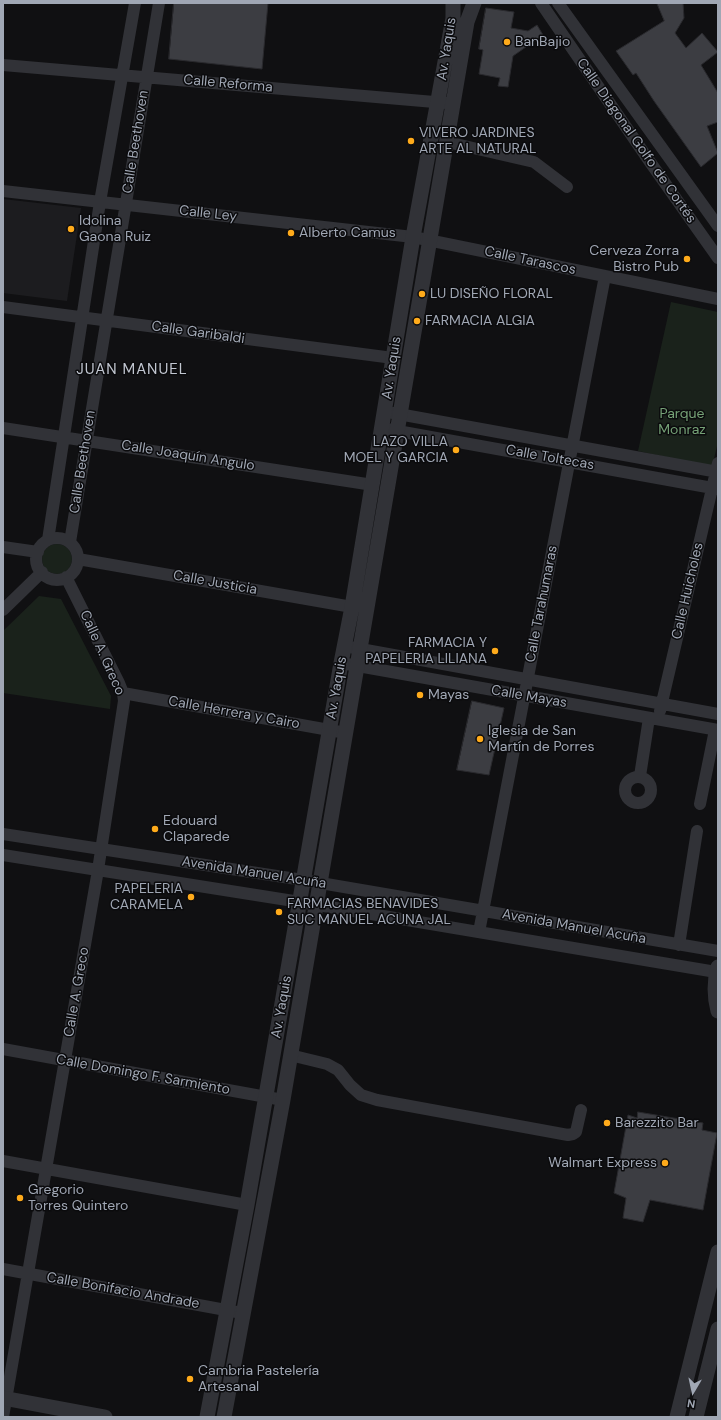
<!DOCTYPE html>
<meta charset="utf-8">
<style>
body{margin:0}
#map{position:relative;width:721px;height:1420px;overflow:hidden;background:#101012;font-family:"DM Sans",sans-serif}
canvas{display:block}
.frame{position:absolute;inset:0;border:4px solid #a0a7b4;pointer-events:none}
.north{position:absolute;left:673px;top:1372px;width:40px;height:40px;-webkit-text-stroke:3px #0b0b0d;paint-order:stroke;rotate:189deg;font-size:11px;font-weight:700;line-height:16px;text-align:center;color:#a0a7b4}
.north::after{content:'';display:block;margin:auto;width:14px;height:18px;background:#a0a7b4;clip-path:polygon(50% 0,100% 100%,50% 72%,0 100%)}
</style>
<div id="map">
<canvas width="721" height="1420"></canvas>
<div class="frame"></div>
<div class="north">N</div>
</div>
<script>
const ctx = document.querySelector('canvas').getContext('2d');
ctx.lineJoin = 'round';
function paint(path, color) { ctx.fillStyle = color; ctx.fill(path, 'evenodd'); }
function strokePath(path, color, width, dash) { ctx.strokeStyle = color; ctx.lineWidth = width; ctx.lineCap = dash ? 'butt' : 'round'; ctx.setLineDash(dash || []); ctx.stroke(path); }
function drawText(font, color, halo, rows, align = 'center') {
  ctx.font = font + ' "DM Sans",sans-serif'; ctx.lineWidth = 3; ctx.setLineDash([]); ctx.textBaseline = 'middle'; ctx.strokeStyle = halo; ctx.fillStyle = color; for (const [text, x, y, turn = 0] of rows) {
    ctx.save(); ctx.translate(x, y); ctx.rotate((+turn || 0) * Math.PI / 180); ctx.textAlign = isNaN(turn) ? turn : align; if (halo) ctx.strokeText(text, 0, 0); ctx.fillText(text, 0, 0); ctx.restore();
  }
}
const built = new Path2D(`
 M3 199 81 208 67 301 3 293Z`);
const green = new Path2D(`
 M671 302 718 312V442L712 467 638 451Z
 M42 559a15 15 0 1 1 30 0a15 15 0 1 1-30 0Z
 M39 596 61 599 111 696 110 709 3 693V631Z`);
const building = new Path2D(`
 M174 3H268L262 69 169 59Z
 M657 3H683L684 18 675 33 686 48 702 33 718 52 701 65 718 93V122L707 126 718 153 701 167 654 101 636 73 633 75 616 51 664 21Z
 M486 8 514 12 511 28 528 31 537 25 543 35 513 56 508 87 498 86 500 78 479 74 483 50 479 49Z
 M472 701 504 708 489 775 457 770Z
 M638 1112 703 1123 702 1130 717 1133 703 1210 650 1200 643 1222 623 1218 626 1198 614 1193 628 1115 637 1118Z`);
const minor = new Path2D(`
 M541 3 650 162 718 258
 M558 3 718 226
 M3 65 446 103
 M447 142 534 162 567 187
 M3 191 413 237 718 299
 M3 307 393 358
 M393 413 718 472
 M3 428 373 485
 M381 428 718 489
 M36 559a21 21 0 1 1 42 0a21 21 0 1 1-42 0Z
 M48 540 100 202 135 3
 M70 542 159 3
 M3 547 38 552
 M78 559 352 607
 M3 610 42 572
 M344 646 718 714
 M341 663 718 730
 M123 693 346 733
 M660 711 718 463
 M640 776 649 718
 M625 790a13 13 0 1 1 26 0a13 13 0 1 1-26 0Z
 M700 804 715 730
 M3 834 303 880 718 951
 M3 855 300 902 716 972
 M479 932 605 276
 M679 945 697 831
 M3 1049 283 1100
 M290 1055 327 1064 338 1070 350 1085 361 1095 377 1100 568 1135 573 1134 576 1132 581 1110
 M3 1161 247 1205
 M3 1269 242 1313
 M3 1417 98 870 124 701 123 693 119 683 66 577`);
const tertiary = new Path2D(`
 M718 967C714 982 714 996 718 1011
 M3 1398 105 1417
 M207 1417 247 1205 341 663 352 607 413 237 453 18V3
 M224 1417 283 1100 467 22 474 3
 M677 1417 718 1252
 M696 1417 718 1329`);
const markers = [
 [507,42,4,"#ffab1b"],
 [411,141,4,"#ffab1b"],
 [71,229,4,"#ffab1b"],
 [291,233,4,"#ffab1b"],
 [687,259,4,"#ffab1b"],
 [422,294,4,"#ffab1b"],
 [417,321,4,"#ffab1b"],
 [456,450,4,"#ffab1b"],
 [495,651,4,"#ffab1b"],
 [420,695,4,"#ffab1b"],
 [480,739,4,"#ffab1b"],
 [155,829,4,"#ffab1b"],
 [191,897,4,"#ffab1b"],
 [279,912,4,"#ffab1b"],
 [607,1123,4,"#ffab1b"],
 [665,1163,4,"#ffab1b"],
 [20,1198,4,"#ffab1b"],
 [190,1379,4,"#ffab1b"]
];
const poiNames = [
 ["BanBajio",515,42],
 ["VIVERO JARDINES",419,133],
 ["ARTE AL NATURAL",419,149],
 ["Idolina",79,221],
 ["Gaona Ruiz",79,237],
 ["Alberto Camus",299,233],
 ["Cerveza Zorra",679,251,"right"],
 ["Bistro Pub",679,267,"right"],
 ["LU DISEÑO FLORAL",430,294],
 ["FARMACIA ALGIA",425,321],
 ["LAZO VILLA",448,442,"right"],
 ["MOEL Y GARCIA",448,458,"right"],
 ["FARMACIA Y",487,643,"right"],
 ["PAPELERIA LILIANA",487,659,"right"],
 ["Mayas",428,695],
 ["Iglesia de San",488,731],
 ["Martín de Porres",488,747],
 ["Edouard",163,821],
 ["Claparede",163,837],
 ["PAPELERIA",183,889,"right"],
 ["CARAMELA",183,905,"right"],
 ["FARMACIAS BENAVIDES",287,904],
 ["SUC MANUEL ACUNA JAL",287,920],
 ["Barezzito Bar",615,1123],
 ["Walmart Express",657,1163,"right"],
 ["Gregorio",28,1190],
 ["Torres Quintero",28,1206],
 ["Cambria Pastelería",198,1371],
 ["Artesanal",198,1387]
];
const streetNames = [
 ["Av. Yaquis",447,49,-81],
 ["Calle Reforma",228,84,5],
 ["Calle Diagonal Golfo de Cortés",636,141,55],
 ["Calle Beethoven",136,142,-81],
 ["Calle Ley",208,214,6],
 ["Calle Tarascos",530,261,12],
 ["Calle Garibaldi",198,333,8],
 ["Av. Yaquis",392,368,-81],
 ["Calle Joaquín Angulo",188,456,9],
 ["Calle Toltecas",550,458,10],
 ["Calle Beethoven",83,462,-81],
 ["Calle Justicia",215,583,10],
 ["Calle Huicholes",688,591,-77],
 ["Calle Tarahumaras",542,604,-79],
 ["Calle A. Greco",102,653,66],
 ["Av. Yaquis",337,688,-80],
 ["Calle Mayas",529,697,10],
 ["Calle Herrera y Cairo",234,713,10],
 ["Avenida Manuel Acuña",254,873,9],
 ["Avenida Manuel Acuña",574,927,10],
 ["Calle A. Greco",77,992,-80],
 ["Av. Yaquis",282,1007,-80],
 ["Calle Domingo F. Sarmiento",143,1075,10],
 ["Calle Bonifacio Andrade",123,1291,10]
];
const parkNames = [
 ["Parque",682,414],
 ["Monraz",682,430]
];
const neighbourhoodNames = [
 ["JUAN MANUEL",132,370]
];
paint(built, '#1c1c1f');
paint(green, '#1a221b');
paint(building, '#3c3d42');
strokePath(building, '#2a2a2e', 1);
strokePath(minor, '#313237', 12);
strokePath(tertiary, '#313237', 15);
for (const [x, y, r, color] of markers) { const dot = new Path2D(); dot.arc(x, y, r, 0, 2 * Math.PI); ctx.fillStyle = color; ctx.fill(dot); strokePath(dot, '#0b0b0d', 1.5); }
drawText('14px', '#a0a7b4', '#0b0b0d', poiNames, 'left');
drawText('14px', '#a0a7b4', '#0b0b0d', streetNames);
drawText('14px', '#75a176', '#0b0b0d', parkNames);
ctx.letterSpacing = '1px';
drawText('15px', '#c1c6d0', '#0b0b0d', neighbourhoodNames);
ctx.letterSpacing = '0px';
</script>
